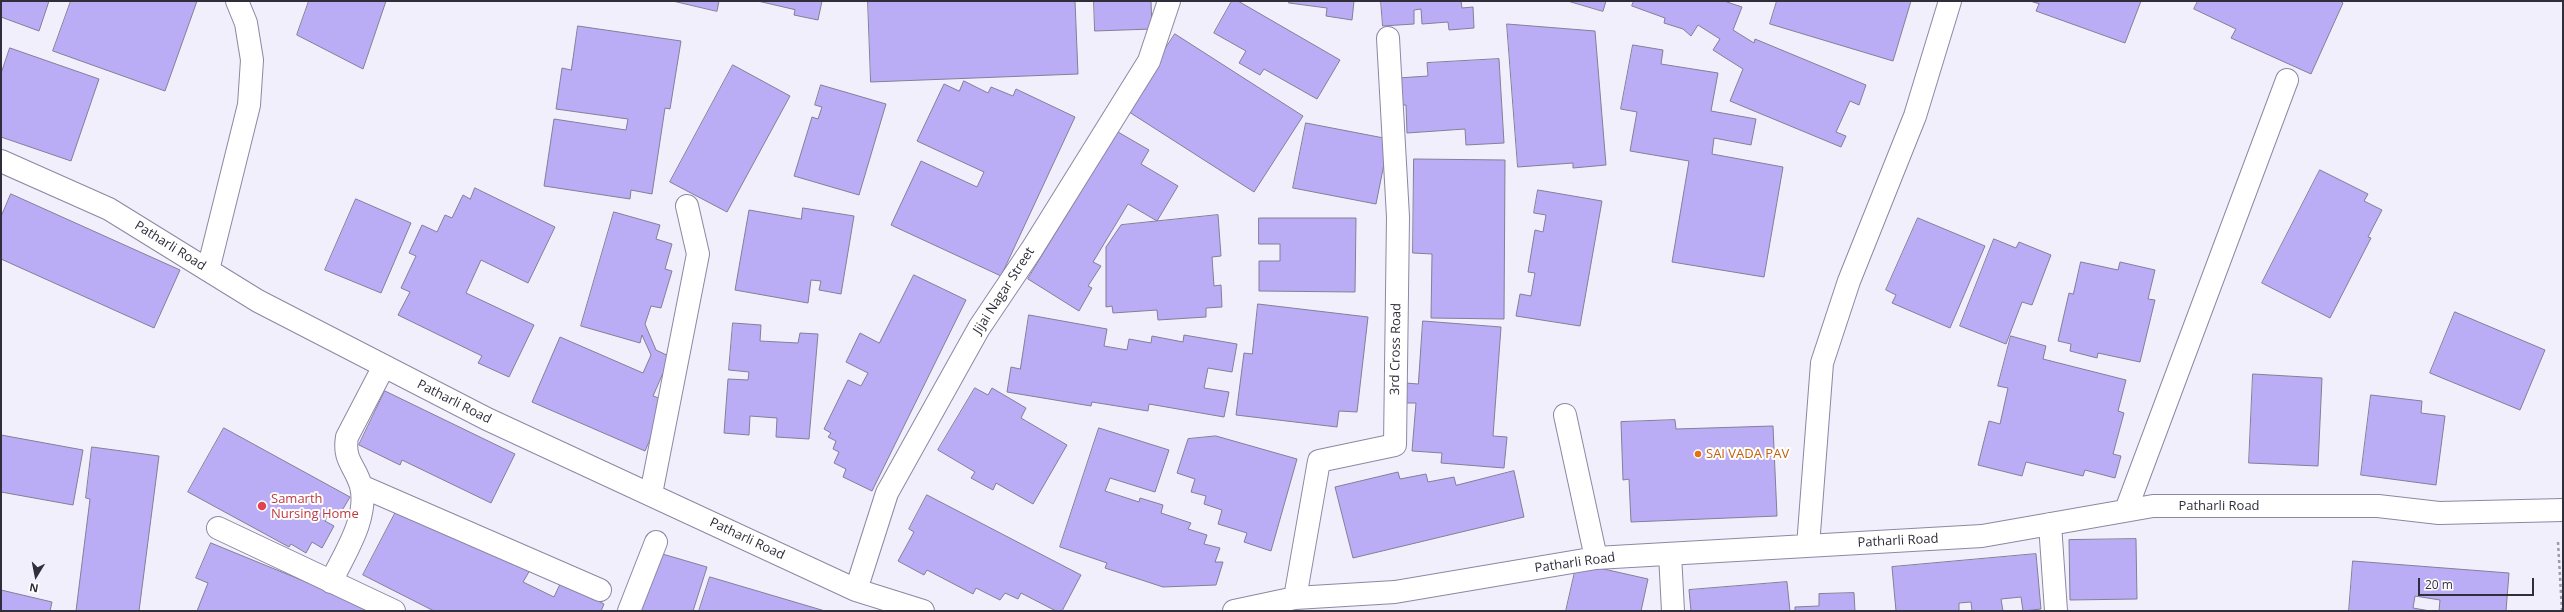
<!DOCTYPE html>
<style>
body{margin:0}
#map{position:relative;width:2564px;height:612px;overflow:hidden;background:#f1effb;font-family:"Open Sans",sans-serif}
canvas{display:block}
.frame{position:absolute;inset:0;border:2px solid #302e3a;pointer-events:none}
.north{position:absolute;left:16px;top:556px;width:40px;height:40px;-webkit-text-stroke:3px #fff;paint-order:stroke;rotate:190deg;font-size:11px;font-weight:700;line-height:16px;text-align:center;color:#302e3a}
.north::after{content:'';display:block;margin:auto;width:14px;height:18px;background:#302e3a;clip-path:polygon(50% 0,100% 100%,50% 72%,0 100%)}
.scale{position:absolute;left:2418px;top:578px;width:116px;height:18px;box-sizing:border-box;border:2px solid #302e3a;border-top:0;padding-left:5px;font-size:12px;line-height:14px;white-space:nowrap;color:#302e3a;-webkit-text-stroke:3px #fff;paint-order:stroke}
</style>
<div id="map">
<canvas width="2564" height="612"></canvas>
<div class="frame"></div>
<div class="north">N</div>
<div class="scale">20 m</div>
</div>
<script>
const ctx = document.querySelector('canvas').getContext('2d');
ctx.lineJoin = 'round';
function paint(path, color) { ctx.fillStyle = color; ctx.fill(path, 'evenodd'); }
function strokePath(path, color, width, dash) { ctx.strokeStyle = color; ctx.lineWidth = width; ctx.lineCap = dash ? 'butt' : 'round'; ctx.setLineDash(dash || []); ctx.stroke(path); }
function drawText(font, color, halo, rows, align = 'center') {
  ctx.font = font + ' "Open Sans",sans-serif'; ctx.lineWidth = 4; ctx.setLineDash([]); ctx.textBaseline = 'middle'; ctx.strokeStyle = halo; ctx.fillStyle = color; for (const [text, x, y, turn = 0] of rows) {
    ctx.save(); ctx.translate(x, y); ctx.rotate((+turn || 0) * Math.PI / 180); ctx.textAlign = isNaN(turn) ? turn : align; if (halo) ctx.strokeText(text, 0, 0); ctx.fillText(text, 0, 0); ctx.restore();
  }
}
const building = new Path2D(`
 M1 1H49L39 31 1 17Z
 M71 1H197L165 91 53 51Z
 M309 1H386L363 69 297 35Z
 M673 1H719L717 11Z
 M758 1H822L818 20 794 15 795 10Z
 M868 1H1075L1078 74 871 82Z
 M1094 1H1151L1152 29 1095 31Z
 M1232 1H1238L1340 60 1317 99 1264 69 1260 75 1239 63 1246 51 1214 33Z
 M1289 1H1354L1352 20 1326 16 1327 8 1289 3Z
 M1381 1H1461L1462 8 1473 7 1474 28 1449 30 1448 22 1422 24 1421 9 1414 10V24L1383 26Z
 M1568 1H1606L1603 11Z
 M1634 1H1724L1742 7 1733 30 1754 43 1755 39 1866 85 1859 105 1850 101 1836 132 1846 136 1841 147 1730 101 1743 69 1713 50 1720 39 1698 25 1691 36 1683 29 1664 23 1665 18 1632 6Z
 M1777 1H1911L1893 61 1770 24Z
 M2030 1H2141L2125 43 2036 11 2039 4Z
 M2198 1H2340L2343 3 2311 74 2231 38 2236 29 2194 9Z
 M1507 24 1595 31 1606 165 1573 168V163L1518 167Z
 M578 26 681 41 670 109 665 108 652 194 631 190 630 199 544 186 554 119 626 130 628 119 556 109 562 68 571 70Z
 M1175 34 1303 116 1254 192 1126 110Z
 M1633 45 1663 50 1661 64 1718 73 1711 111 1756 119 1751 145 1714 138 1712 154 1783 167 1764 277 1672 262 1689 161 1630 151 1637 112 1621 109Z
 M10 48 99 79 71 161 1 137V74Z
 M1499 59 1504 143 1466 145 1465 129 1407 133 1406 105H1400L1398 78 1428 76 1427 63Z
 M733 65 790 96 727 212 670 182Z
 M964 81 988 93 991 87 1013 96 1016 89 1075 117 1001 276 891 225 921 161 977 187 984 172 917 141 944 84 959 91Z
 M821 85 886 104 859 195 794 176 812 117 818 119 822 107 815 105Z
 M1306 123 1389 139 1376 204 1293 188Z
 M1118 132 1149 150 1141 164 1178 186 1157 221 1128 204 1093 262 1101 266 1088 286 1092 288 1079 311 1028 279Z
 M1414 159 1505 160 1504 319 1431 318 1432 254 1413 253Z
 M2320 170 2368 194 2364 201 2382 210 2368 237 2371 238 2330 318 2262 283Z
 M475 188 555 227 528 283 481 260 466 293 534 325 509 377 478 363 482 356 398 315 410 292 401 288 416 256 409 253 422 225 437 232 445 215 452 218 463 195 470 199Z
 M1538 190 1602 201 1580 326 1516 316 1520 294 1531 296 1535 273 1528 272 1535 230 1543 232 1546 215 1534 213Z
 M11 194 180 270 154 328 1 259V217Z
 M356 199 411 223 381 293 325 270Z
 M803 208 854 216 841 294 819 290 821 281 811 280 808 303 735 290 749 210 801 219Z
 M614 212 660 225 656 239 672 244 665 269 672 271 661 308 651 306 645 324 656 350 675 359 668 375 663 373 653 396 667 401 645 451 532 402 560 337 643 373 651 355 642 335 640 343 581 326Z
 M1218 215 1221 256 1212 257 1214 286 1221 285 1222 307 1206 308V317L1158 320 1157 310 1113 313 1112 306 1106 307V247L1121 225Z
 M1259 218H1356L1355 292 1259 291V261H1280V244H1259Z
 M1918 218 1985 246 1950 328 1892 303 1896 295 1886 290Z
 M1994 239 2016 248 2019 242 2051 255 2032 305 2022 302 2006 344 1960 326Z
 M2081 262 2118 270 2120 262 2155 270 2148 299 2155 300 2140 362 2098 353 2097 358 2070 351 2071 344 2058 341 2069 293 2073 294Z
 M914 275 966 300 872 491 843 477 846 469 834 463 839 452 833 449 836 441 828 437 831 433 824 429 848 380 861 386 868 373 846 362 860 333 879 343Z
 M1258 304 1368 317 1357 412 1339 411 1337 427 1236 415 1244 353 1252 354Z
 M2455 312 2545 350 2520 410 2430 373Z
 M1029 315 1107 329 1104 346 1127 350 1129 339 1151 343 1152 336 1183 342 1184 335 1237 344 1232 372 1208 368 1204 388 1229 392 1224 417 1149 404 1148 411 1092 402 1091 406 1007 392 1011 367 1020 369Z
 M1423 321 1501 327 1493 436 1507 437 1504 468 1441 463 1442 453 1412 451 1416 403H1405L1406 383 1418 384Z
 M733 323 761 325 760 341 798 343 800 333 818 334 809 439 776 437 777 418 750 416 749 435 724 433 728 379 748 380 749 372 729 370Z
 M2011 336 2046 346 2043 359 2126 380 2118 411 2124 413 2113 454 2121 456 2115 478 2085 470 2083 476 2026 462 2022 476 1978 465 1989 421 2000 424 2008 388 1998 386Z
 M2253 374 2322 378 2318 466 2249 463Z
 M975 388 988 395 992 388 1026 408 1021 418 1067 445 1033 504 996 483 993 490 971 478 975 472 938 450Z
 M385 391 515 454 491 503 402 460 400 465 359 445Z
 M2371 395 2422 401 2421 413 2445 416 2436 485 2361 475Z
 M1675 420 1676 429 1773 426 1777 516 1631 522 1629 479 1623 480 1621 422Z
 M224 428 350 497 337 519 328 515 325 521 334 526 322 548 312 542 306 553 291 544 289 547 188 492Z
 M1099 428 1169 450 1155 492 1110 478 1105 491 1139 502 1140 498 1163 505 1161 513 1191 523 1188 529 1207 535 1204 544 1220 548 1215 562H1223L1216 585 1163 587 1105 568 1107 563 1060 547Z
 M1 435 83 450 73 505 1 492Z
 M1216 436 1297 459 1271 551 1244 542 1247 533 1218 524 1222 510 1204 504 1206 496 1191 492 1195 479 1177 473 1188 439Z
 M92 447 159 456 139 611H76L90 499 86 498Z
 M1514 471 1524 517 1353 558 1335 487 1398 472 1400 479 1426 474 1428 482 1454 477 1456 485Z
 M927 495 1081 575 1062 611H1056L1021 593 1018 599 1005 593 1000 600 976 588 973 594 927 570 924 575 898 561 914 532 909 529Z
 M400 504 530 570 523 582 554 597 561 582 604 604 601 611H434L363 575Z
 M2136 539 2137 599 2070 600 2069 540Z
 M211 543 377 611H197L208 583 196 578Z
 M659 553 707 567 693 611H641Z
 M2036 554 2041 609 2023 611 2021 597 2001 599 2003 611H1972L1971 602 1959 603V611H1896L1892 567Z
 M2353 561 2509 573 2506 611H2439L2440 600 2415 596 2413 608 2430 611H2349Z
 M1577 563 1648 579 1641 611H1566Z
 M710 577 825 611H699Z
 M1787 582 1790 611H1691L1689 590Z
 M1 590 52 602 50 611H1Z
 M1854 593 1855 611H1795V607L1819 606V594Z`);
const path = new Path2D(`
 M2558 542 2562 611`);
const minor = new Path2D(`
 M1 161 109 209 258 301 487 419 856 590 923 611
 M208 270 249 105 252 60 246 23 237 1
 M1565 415 1596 558
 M361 486 600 590
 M651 494 698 254 687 206
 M2126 510 2287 80
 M2050 524 2056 611
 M218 528 394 611
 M1808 546 1822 363 1849 281 1915 116 1950 1
 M1670 554 1673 611
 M331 582C344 554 369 518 361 486 355 465 343 461 347 437L384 366
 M856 590 887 493 979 328 1032 249 1149 61 1169 1
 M1295 598 1319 461 1395 445 1398 217 1388 38
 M629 611 656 542
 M1234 611 1295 598 1395 592 1596 558 1982 536 2153 506H2378L2439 513 2563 510`);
const markers = [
 [1698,454,4,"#e8710a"],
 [262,506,5,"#e0444e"]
];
const streetNames = [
 ["Patharli Road",170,246,32],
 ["Jijai Nagar Street",1004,291,-57],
 ["3rd Cross Road",1396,349,-89],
 ["Patharli Road",454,402,27],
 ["Patharli Road",2219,506],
 ["Patharli Road",747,539,25],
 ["Patharli Road",1898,541,-3],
 ["Patharli Road",1575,563,-8]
];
const foodNames = [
 ["SAI VADA PAV",1706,454]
];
const healthNames = [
 ["Samarth",271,499],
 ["Nursing Home",271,514]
];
paint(building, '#bbadf5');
strokePath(building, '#837e99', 1);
strokePath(minor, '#8c88a3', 24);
strokePath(path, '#9d9ba7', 2.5, [3, 3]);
strokePath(minor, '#fff', 22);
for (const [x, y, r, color] of markers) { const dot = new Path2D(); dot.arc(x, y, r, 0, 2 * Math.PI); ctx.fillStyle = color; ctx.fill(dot); strokePath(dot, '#fff', 1.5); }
drawText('13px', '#302e3a', '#fff', streetNames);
drawText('13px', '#c56008', '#fff', foodNames, 'left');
drawText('13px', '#be3a42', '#fff', healthNames, 'left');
</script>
